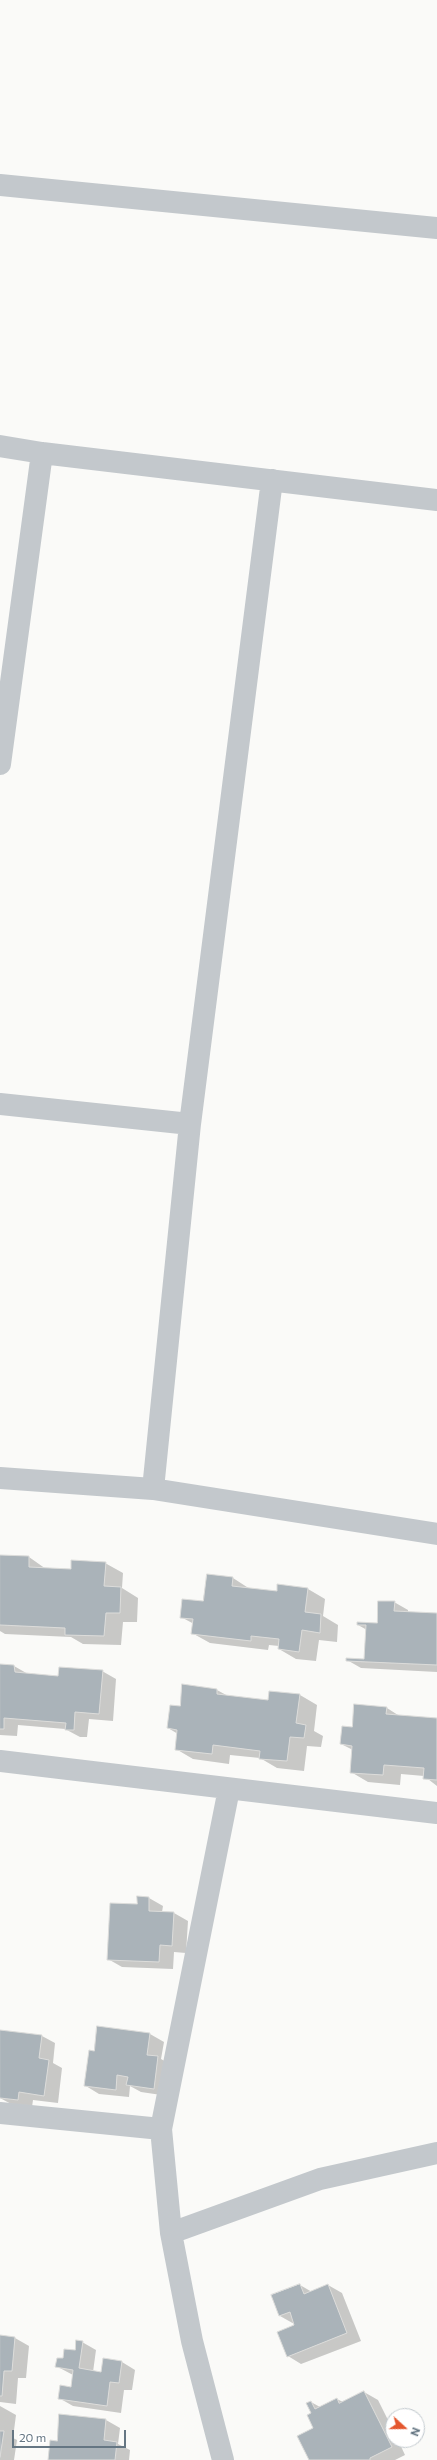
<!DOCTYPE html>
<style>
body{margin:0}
#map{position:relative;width:437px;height:2460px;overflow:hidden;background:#fafaf8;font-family:Commissioner,sans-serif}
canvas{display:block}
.north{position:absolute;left:385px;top:2408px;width:40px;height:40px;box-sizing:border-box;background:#fff;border:1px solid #c1c8cd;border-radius:50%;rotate:111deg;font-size:11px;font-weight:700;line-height:16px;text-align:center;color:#657683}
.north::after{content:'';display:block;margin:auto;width:14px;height:18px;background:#e4572e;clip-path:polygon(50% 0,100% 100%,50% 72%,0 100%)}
.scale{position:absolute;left:12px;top:2430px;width:114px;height:18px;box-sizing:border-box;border:2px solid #657683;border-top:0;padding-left:5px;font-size:12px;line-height:14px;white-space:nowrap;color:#657683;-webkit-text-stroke:3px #fff;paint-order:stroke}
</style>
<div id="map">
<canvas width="437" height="2460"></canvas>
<div class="north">N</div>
<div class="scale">20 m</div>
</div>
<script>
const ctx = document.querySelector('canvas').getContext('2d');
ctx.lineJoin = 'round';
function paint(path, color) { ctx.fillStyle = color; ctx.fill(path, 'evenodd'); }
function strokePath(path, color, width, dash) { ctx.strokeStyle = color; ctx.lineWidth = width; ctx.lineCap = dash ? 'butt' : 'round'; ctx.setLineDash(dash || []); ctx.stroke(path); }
const shadow = new Path2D(`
 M0 1556 29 1557 46 1569 72 1570 105 1563 123 1573 122 1588 138 1598 137 1622H123L121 1645 83 1644 71 1637 5 1634 0 1631Z
 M207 1575 233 1578 250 1589 277 1592 278 1585 308 1589 325 1599 323 1616 338 1625 337 1642 319 1640 316 1661 296 1659 279 1649V1646L269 1645 268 1650 210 1643 192 1633 194 1624 181 1617 204 1602Z
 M394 1602 408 1610V1613L437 1614V1672L361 1668 347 1660H365L367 1630 358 1625 378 1624Z
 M0 1665 14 1666 28 1674 59 1677 102 1671 116 1679 113 1721 89 1719 87 1737H80L65 1729 18 1725 17 1736 0 1735Z
 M183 1685 217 1690 228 1696 269 1701 300 1695 317 1705 314 1731 323 1736 321 1747 307 1746 304 1771 277 1768 260 1758 230 1755 229 1764 193 1759 176 1749 178 1734 168 1728 181 1707Z
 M387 1708 401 1717 437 1719V1786L424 1776 401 1774 400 1785 368 1782 351 1772 353 1750 341 1744 353 1728Z
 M149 1898 163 1906 162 1912 174 1913 188 1921 186 1953 174 1952 173 1969 122 1967 108 1959Z
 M98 2027 150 2034 164 2042 161 2059 172 2065 168 2096 141 2092 130 2086 129 2097 99 2094 86 2086 95 2052Z
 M0 2031 42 2036 55 2043 53 2063 62 2068 58 2103 33 2100 32 2107 13 2105 0 2098Z
 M300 2285 312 2292 328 2285 342 2293 361 2341 301 2364 288 2356 296 2325 280 2316Z
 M0 2336 15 2338 29 2346 26 2378H18L16 2404 0 2402Z
 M82 2342 96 2350 93 2372 102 2373 122 2362 135 2370 132 2390H124L121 2413 73 2406 59 2398 71 2388 73 2375 56 2366 76 2352Z
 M364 2392 378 2400 393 2430V2440H398L405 2455 395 2460H310L314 2428 311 2402 320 2407 337 2399 343 2402Z
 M0 2406 16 2415 13 2438 17 2440 14 2460H0Z
 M60 2415 106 2420 120 2428 118 2444 130 2450 129 2460H49L58 2442Z`);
const building = new Path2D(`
 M0 1555 29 1556V1567L71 1569V1560L106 1562 104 1586 121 1587 120 1613H106L104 1636 65 1635V1628L0 1625Z
 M207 1574 233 1577 232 1586 277 1591V1584L308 1588 305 1612 321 1614 320 1633 302 1630 299 1652 278 1649 279 1639 251 1636V1641L191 1634 193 1619 180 1618 182 1599 203 1601Z
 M378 1601H395L394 1611 437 1613V1665L346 1661V1658L364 1659 366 1625H357V1622L377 1623Z
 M0 1664 14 1665 15 1672 58 1676 59 1667 103 1670 99 1714 75 1712 74 1730H65L66 1723 4 1718V1729H0Z
 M182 1684 217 1689V1694L268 1700 269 1691 300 1694 296 1723 306 1725 304 1738 290 1737 287 1761 259 1759 260 1751 213 1745 212 1754 175 1750 177 1730 167 1728 170 1705 180 1706Z
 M354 1704 387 1707 386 1714 437 1718V1780L423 1779 424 1768 384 1765 383 1775 350 1773 352 1746 340 1744 342 1726 352 1727Z
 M137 1896 149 1897V1911L174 1912 172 1946 160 1945 159 1962 107 1960 110 1903 137 1904Z
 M97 2026 150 2033 147 2055 158 2056 154 2089 126 2085 128 2077 117 2075 116 2090 84 2086 89 2050 94 2051Z
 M0 2030 42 2035 39 2058 49 2060 44 2096 19 2092 18 2100 0 2098Z
 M300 2284 304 2294 328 2284 347 2333 287 2357 277 2332 294 2325 290 2312 279 2316 271 2295Z
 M0 2335 15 2337 12 2371H4L2 2396H0Z
 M76 2340 83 2341 79 2368 101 2372 103 2358 122 2361 119 2383 110 2382 107 2406 58 2399 60 2385 71 2387 73 2370 55 2367 57 2358H63L64 2349 75 2350Z
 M364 2391 392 2447 370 2458V2460H309L297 2436 313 2428 307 2415 311 2413 306 2403 311 2401 315 2409 337 2398 339 2403Z
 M59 2414 106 2419 104 2440 117 2442 115 2460H48L50 2440 57 2441Z
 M0 2431H4L0 2457Z`);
const minor = new Path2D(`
 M0 185 437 228
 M0 446 42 453 437 500
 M0 764 42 453
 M0 1104 190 1124
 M0 1478 153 1489 437 1534
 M153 1489 190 1124 272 480
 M0 1761 437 1813
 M0 2113 161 2129
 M171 2233 320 2179 437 2153
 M223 2460 192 2341 171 2233 161 2129 229 1789`);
paint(shadow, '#0003');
paint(building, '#aab3b9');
strokePath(building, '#dcdcda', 1);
strokePath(minor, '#c3c8cc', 22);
</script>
